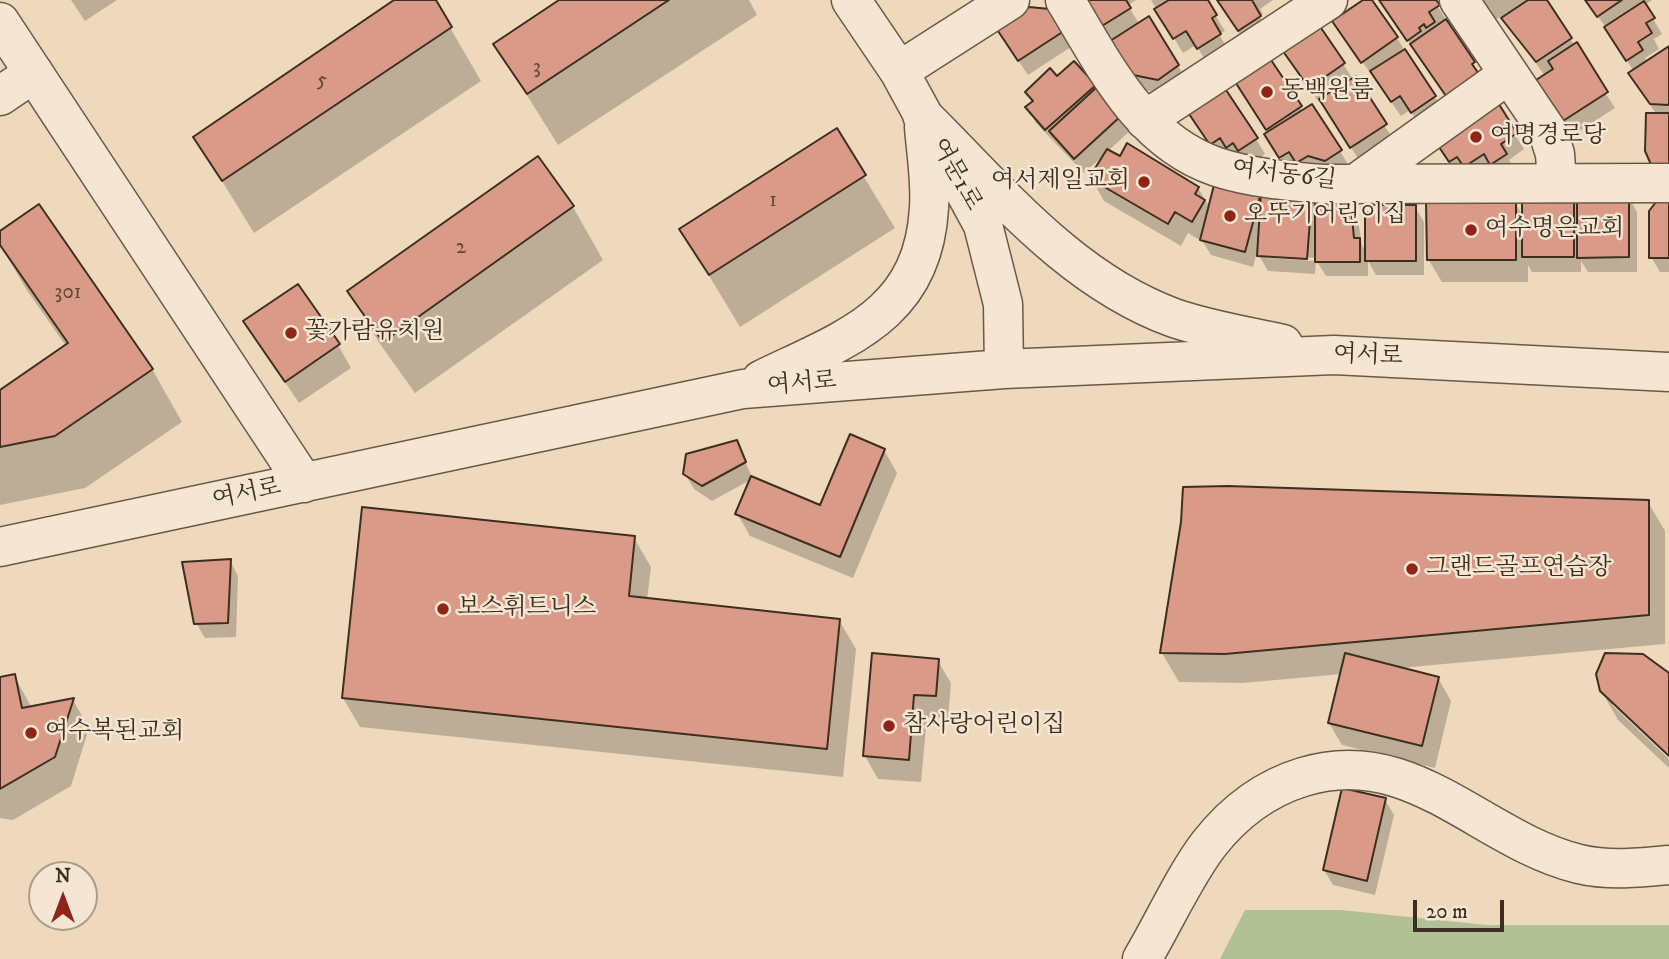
<!DOCTYPE html>
<meta charset="utf-8">
<style>
body{margin:0}
#map{position:relative;width:1669px;height:959px;overflow:hidden;background:#eed9bc;font-family:"IM FELL DW Pica",serif}
canvas{display:block}
.north{position:absolute;left:28px;top:861px;width:70px;height:70px;box-sizing:border-box;background:#f4e6d3;border:2px solid #ab9c8b;border-radius:50%;rotate:0deg;font-size:19px;font-weight:700;line-height:28px;text-align:center;color:#3e2e1f}
.north::after{content:'';display:block;margin:auto;width:24px;height:32px;background:#8f2418;clip-path:polygon(50% 0,100% 100%,50% 72%,0 100%)}
.scale{position:absolute;left:1413px;top:900px;width:91px;height:32px;box-sizing:border-box;border:4px solid #3e2e1f;border-top:0;padding-left:9px;font-size:21px;line-height:24px;white-space:nowrap;color:#3e2e1f;-webkit-text-stroke:5px #f4e6d3;paint-order:stroke}
</style>
<div id="map">
<canvas width="1669" height="959"></canvas>
<div class="north">N</div>
<div class="scale">20 m</div>
</div>
<script>
const ctx = document.querySelector('canvas').getContext('2d');
ctx.lineJoin = 'round';
function paint(path, color) { ctx.fillStyle = color; ctx.fill(path, 'evenodd'); }
function strokePath(path, color, width, dash) { ctx.strokeStyle = color; ctx.lineWidth = width; ctx.lineCap = dash ? 'butt' : 'round'; ctx.setLineDash(dash || []); ctx.stroke(path); }
function drawText(font, color, halo, rows, align = 'center') {
  ctx.font = font + ' "IM FELL DW Pica","Noto Serif KR",serif'; ctx.lineWidth = 5; ctx.setLineDash([]); ctx.textBaseline = 'middle'; ctx.strokeStyle = halo; ctx.fillStyle = color; for (const [text, x, y, turn = 0] of rows) {
    ctx.save(); ctx.translate(x, y); ctx.rotate((+turn || 0) * Math.PI / 180); ctx.textAlign = isNaN(turn) ? turn : align; if (halo) ctx.strokeText(text, 0, 0); ctx.fillText(text, 0, 0); ctx.restore();
  }
}
const green = new Path2D(`
 M1245 910H1341L1487 925H1669V959H1220Z`);
const shadow = new Path2D(`
 M71 0H117L85 21Z
 M397 0H434L481 81 254 233 195 137Z
 M562 0H749L757 15 558 145 495 44Z
 M1079 0H1136L1128 5 1139 24 1149 18 1187 81 1167 94 1143 90Z
 M1151 0H1206L1225 31 1219 34 1228 50 1207 63 1196 45 1183 53Z
 M1217 0H1273L1260 9 1263 14 1259 16 1268 32 1248 46Z
 M1366 0H1370L1397 38 1444 112 1421 127 1410 110 1401 116 1334 22Z
 M1380 0H1438L1435 2 1482 78 1456 110Z
 M1481 0H1545L1615 108 1573 135 1547 95 1545 76 1502 16 1495 20Z
 M1585 0H1652L1645 5 1662 34 1654 39 1659 49 1645 58 1648 62 1669 48V184L1657 115 1639 89 1634 72 1608 30Z
 M1049 11 1071 47 1028 75 1007 44Z
 M1316 24 1394 140 1360 162 1322 100 1319 102 1291 63Z
 M1266 56 1303 112 1340 151 1349 166 1289 172 1275 150 1269 133 1243 93Z
 M1057 78 1095 86 1121 116 1130 131 1108 151 1198 188 1210 208 1217 183 1311 196 1317 207 1349 199 1357 214 1362 245 1367 254 1415 207 1424 222V275H1376L1368 261V276H1326L1316 260 1315 274 1268 271 1257 252 1253 267 1211 255 1203 242 1188 233 1181 246 1104 201 1091 178 1104 155 1084 173 1036 123 1028 108 1033 103 1027 93ZM1266 255 1316 258V261L1266 258Z
 M1496 104 1524 149 1509 160 1515 170 1459 176 1446 157Z
 M1196 124 1256 139 1265 154 1248 165 1220 160Z
 M836 131 895 228 740 327 681 229Z
 M537 158 573 207 603 260 415 393 380 344 349 292Z
 M1573 196 1579 207 1628 196 1637 212V272H1588L1581 261V272H1532L1528 265V282H1442L1428 259 1515 202 1523 217Z
 M1669 204V272H1660L1651 257Z
 M0 233 152 369 182 422 85 488 0 505V392L66 346 26 289 0 244Z
 M245 322 338 345 351 368 299 403Z
 M736 442 753 479 821 507 884 450 897 473 853 578 750 536 737 513 752 479 712 501 694 489 685 474Z
 M1648 502 1665 531V644L1400 668 1438 678 1451 701 1435 768 1342 745 1329 723 1342 674 1243 683 1179 682 1162 653 1183 522Z
 M634 538 651 567 647 600 839 620 856 649 843 777 360 727 343 698Z
 M230 561 238 576 236 637 205 638 196 623Z
 M938 661 951 683 948 718 927 717 921 782 878 779 865 756Z
 M1669 675V754L1612 700V705L1669 759V768L1618 720 1601 690Z
 M14 676 32 708 73 700 89 728 71 786 13 820 0 818V678Z
 M1385 800 1394 815 1375 895 1333 885 1324 870Z`);
const building = new Path2D(`
 M394 0H436L452 27 222 181 193 137Z
 M559 0H669L527 94 493 44Z
 M1078 0H1126L1131 8 1097 29Z
 M1169 0H1208L1217 15 1212 18 1221 34 1197 49 1186 31 1173 39 1154 9Z
 M1217 0H1252L1261 16 1238 31Z
 M1363 0H1372L1398 37 1361 63 1332 21Z
 M1379 0H1436L1440 5 1429 12 1435 22 1426 28 1424 24 1419 28 1421 31 1407 41Z
 M1528 0H1547L1572 38 1536 62 1501 18Z
 M1585 0H1622L1597 17Z
 M1644 1 1655 18 1646 23 1652 33 1638 42 1643 50 1626 61 1604 27Z
 M1029 7 1050 9 1064 31 1018 61 996 28Z
 M1149 16 1179 65 1158 80 1133 75 1107 43Z
 M1446 19 1475 62 1472 64 1479 74 1446 96 1410 44Z
 M1317 22 1345 63 1309 88 1280 47Z
 M1577 42 1608 92 1563 121 1536 80 1553 69 1548 61Z
 M1669 46V105L1650 104 1628 73Z
 M1405 49 1436 96 1411 113 1400 96 1391 102 1370 71Z
 M1267 54 1302 106 1266 130 1232 77Z
 M1074 61 1096 85 1045 130 1025 107 1033 101 1025 92 1050 68 1057 76Z
 M1356 76 1387 124 1350 148 1319 99Z
 M1222 84 1258 138 1238 151 1233 143 1226 148 1220 138 1210 145 1185 108Z
 M1097 87 1122 115 1074 159 1049 131Z
 M1497 101 1517 133 1501 144 1507 154 1490 165 1484 154 1464 167 1457 157 1449 162 1435 141Z
 M1312 104 1342 150 1325 161 1308 156 1296 163 1289 152 1279 158 1264 134Z
 M1646 113H1669V169H1653L1645 151Z
 M837 128 866 175 709 275 679 229Z
 M1127 143 1199 187 1195 194 1205 200 1192 222 1175 212 1168 224 1089 178 1107 149 1120 156Z
 M538 156 574 206 383 342 347 291Z
 M1215 181 1261 193 1245 252 1200 240Z
 M1261 192 1312 195 1307 259 1257 256Z
 M1574 194V257H1522V195Z
 M1577 195H1629V257L1577 258Z
 M1315 197H1350L1354 238H1360V262H1315Z
 M1516 200V260H1427L1426 201Z
 M1656 202H1669V258H1649V211Z
 M39 204 153 369 55 436 0 447V390L68 343 0 245V231Z
 M1372 205H1416V261H1365V212H1372Z
 M298 284 340 344 285 382 243 321Z
 M850 434 885 449 840 557 735 514 751 476 820 505Z
 M737 440 746 462 702 486 683 474 686 454Z
 M1228 486 1649 500V615L1225 654 1160 653 1181 522 1183 487Z
 M362 507 635 536 629 596 840 619 827 749 342 698Z
 M231 559 228 623 194 624 182 562Z
 M872 653 939 659 936 696 914 695 909 760 863 756Z
 M1345 653 1439 677 1422 746 1328 723Z
 M1605 653 1643 654 1669 673V756L1600 691 1596 674Z
 M15 674 22 708 74 698 55 757 0 789V677Z
 M1342 788 1386 798 1367 881 1323 870Z`);
const minor = new Path2D(`
 M851 0 899 71 983 225 1003 304 1004 369
 M1065 0C1104 64 1140 141 1217 167 1251 178 1287 181 1323 184L1669 183
 M1459 0 1548 132 1555 154 1557 183
 M0 22 304 483
 M899 71 1010 0
 M0 96 34 73
 M922 115C999 191 1070 280 1174 318 1209 330 1247 336 1283 344
 M1145 120 1328 0
 M1354 185 1509 74
 M761 380C845 339 923 316 929 208 931 181 926 153 924 127
 M0 547 743 389 1004 369 1334 355 1669 372
 M1142 959C1163 924 1185 875 1209 844 1234 812 1264 789 1303 777 1412 743 1481 840 1579 864 1608 871 1640 868 1669 865`);
const markers = [
 [1267,92,7,"#8f2418"],
 [1476,137,7,"#8f2418"],
 [1144,182,7,"#8f2418"],
 [1230,216,7,"#8f2418"],
 [1471,230,7,"#8f2418"],
 [291,333,7,"#8f2418"],
 [1412,569,7,"#8f2418"],
 [443,609,7,"#8f2418"],
 [889,726,7,"#8f2418"],
 [31,733,7,"#8f2418"]
];
const numberNames = [
 ["3",537,69],
 ["5",322,82],
 ["1",773,202],
 ["2",461,249],
 ["301",68,294]
];
const poiNames = [
 ["동백원룸",1281,92],
 ["여명경로당",1490,137],
 ["여서제일교회",1130,182,"right"],
 ["오뚜기어린이집",1244,216],
 ["여수명은교회",1485,230],
 ["꽃가람유치원",305,333],
 ["그랜드골프연습장",1426,569],
 ["보스휘트니스",457,609],
 ["참사랑어린이집",903,726],
 ["여수복된교회",45,733]
];
const streetNames = [
 ["여문1로",955,175,61],
 ["여서동6길",1284,176,7],
 ["여서로",1368,357,2],
 ["여서로",802,385,-5],
 ["여서로",247,495,-12]
];
paint(green, '#b2c096');
paint(shadow, '#0003');
paint(building, '#d99a87');
strokePath(building, '#3e2e1f', 2);
strokePath(minor, '#6a5946', 41);
strokePath(minor, '#f4e6d3', 38);
for (const [x, y, r, color] of markers) { const dot = new Path2D(); dot.arc(x, y, r, 0, 2 * Math.PI); ctx.fillStyle = color; ctx.fill(dot); strokePath(dot, '#f4e6d3', 2.5); }
drawText('21px', '#654939', null, numberNames);
drawText('24px', '#3e2e1f', '#f4e6d3', poiNames, 'left');
drawText('24px', '#3e2e1f', '#f4e6d3', streetNames);
</script>
